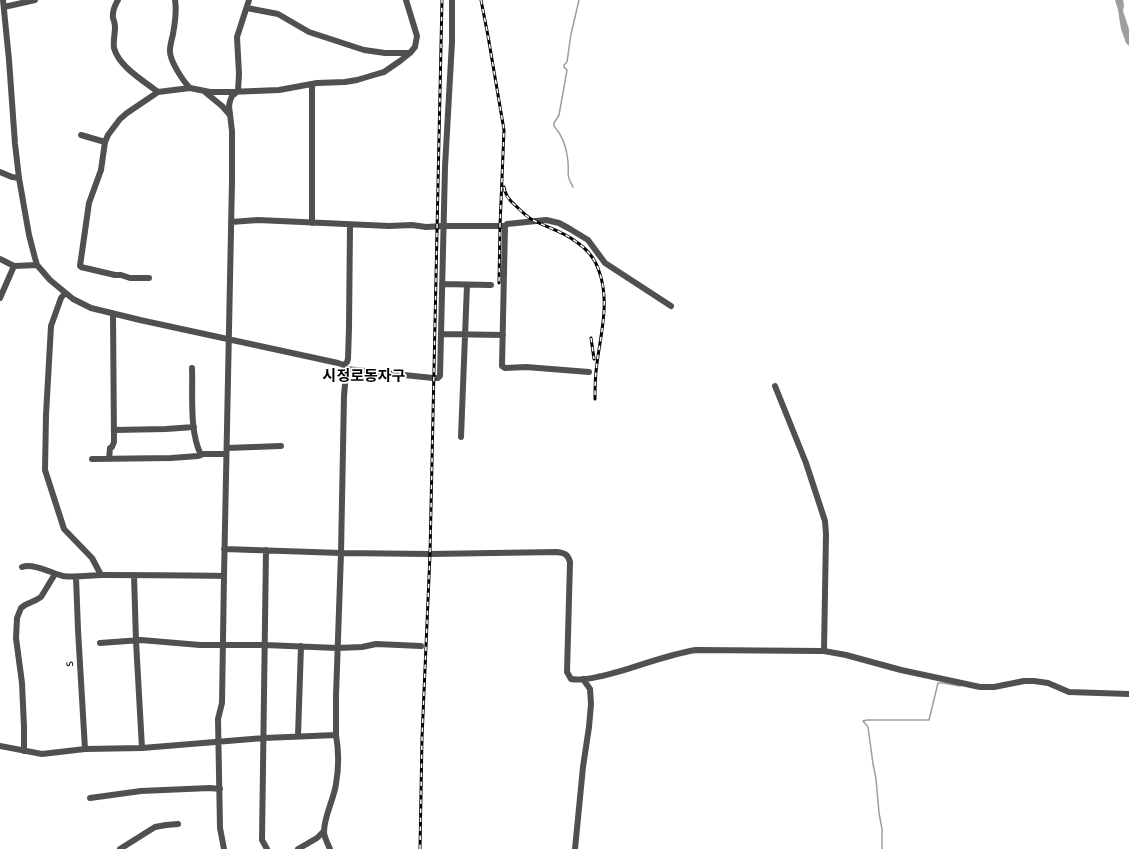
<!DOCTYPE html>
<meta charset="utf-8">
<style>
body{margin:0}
canvas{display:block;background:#fff}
</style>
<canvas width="1129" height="849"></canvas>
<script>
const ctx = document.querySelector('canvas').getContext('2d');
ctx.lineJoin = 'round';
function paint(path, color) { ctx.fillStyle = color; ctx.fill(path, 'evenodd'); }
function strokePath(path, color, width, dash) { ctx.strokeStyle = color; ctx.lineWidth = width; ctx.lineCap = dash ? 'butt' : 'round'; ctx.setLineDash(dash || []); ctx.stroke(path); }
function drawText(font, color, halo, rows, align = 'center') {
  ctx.font = font + ' Lato,"Noto Sans KR",sans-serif'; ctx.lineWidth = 3.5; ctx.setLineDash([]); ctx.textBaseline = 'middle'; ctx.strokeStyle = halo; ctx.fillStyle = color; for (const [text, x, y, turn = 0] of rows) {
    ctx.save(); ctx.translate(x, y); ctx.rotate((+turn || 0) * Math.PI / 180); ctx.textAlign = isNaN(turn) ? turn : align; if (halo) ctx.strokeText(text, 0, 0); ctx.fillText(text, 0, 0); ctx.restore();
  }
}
const water = new Path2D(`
 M1115 0H1123L1124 5 1123 11 1129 29V46L1126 43 1121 29 1118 10Z`);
const stream = new Path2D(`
 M573 187C566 175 569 174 568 162 567 149 563 136 554 126V123L559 115 567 70 564 67V65L567 62 571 34 579 0
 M882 849V829L879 813 876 779 873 764 868 727 863 721 867 720H929L938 683H943L960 686`);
const minor = new Path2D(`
 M118 0C115 5 112 11 113 18 114 21 115 23 115 27 115 34 113 41 114 48 119 67 144 81 158 92
 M175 0C177 11 175 23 173 34 172 39 170 45 170 50 169 60 183 81 190 88L210 92H230L279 90 317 83 345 82 357 80 377 74 384 72 400 61 410 53 415 47 417 36 406 0
 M4 7 35 0
 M247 8 278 14 309 32 364 50 385 53H410
 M312 84V223
 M205 92 222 106 230 115
 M81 135 105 142
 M0 172 12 177 19 178
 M231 222 258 220 389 226 412 225 426 227 444 226H505L507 224 546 220 559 223 570 229 588 240 605 263 671 306
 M505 226 502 366 505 368 526 367 589 372
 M0 259 14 266 37 265
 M149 278H130L121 275H115L81 267 80 266 89 203 101 170 105 142 108 135 120 119 127 113 158 92 190 88
 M442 284 491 285
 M65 293 61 298 51 326 46 415 45 470 64 529 92 558 101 575
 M0 298 14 266
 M441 334 503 335
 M344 365 347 362 348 359 349 328 350 225
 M192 368C193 395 189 431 201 455
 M346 369 433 378H438L440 376 445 167 452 42V0
 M775 386 806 463 825 521 826 534 824 651
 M114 430 166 429 194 427
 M461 437 467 285
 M227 448 281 446
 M92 459 171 458 198 456 203 454H226
 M109 459 110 448 112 447 114 442 113 314
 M224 549 341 553 430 554 557 552C564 553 568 554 570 562L567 672 571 679C581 681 592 678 602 676 633 669 664 655 696 650L824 651 846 655 901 670 980 687H994L1024 681H1034L1048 683 1069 692 1129 694
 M266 550 262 840 267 849
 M22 567C34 563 51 573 63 576 77 578 90 575 103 575 143 575 183 575 224 576
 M134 575 136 641 142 748
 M76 577 78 630 85 749
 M100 643 141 640 200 645H265L337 648 362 647 376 644 421 646
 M298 736 301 646
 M0 746 42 754 85 749 142 748 264 738 336 735V696L341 553 344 396 346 373 344 365 338 363 140 320 91 308 73 299 50 280 37 265 35 258 29 235 19 178 15 144 9 60 3 0
 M24 751V727L22 683 16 638 17 618 21 608 25 605 36 600 41 597 55 574
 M90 798 141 791 210 788 220 789
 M120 849 155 827 166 825 178 824
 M224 849 220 828 218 719 222 703 224 576 232 181V131L229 106 230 101 232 96 238 91 239 74 237 37 249 0
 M298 849 317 838 324 831
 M330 849C328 844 324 837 324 832 324 816 334 799 336 784 339 767 339 752 336 735
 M575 849 583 767 589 727 591 704 590 689 583 679`);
const rail = new Path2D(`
 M481 0 488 36 504 130 500 226 499 283
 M504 187C505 195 509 200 515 205 520 210 525 215 531 219 545 227 562 231 575 241 586 248 595 258 599 271 611 304 599 339 596 372 595 381 595 390 595 399
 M591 338 594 359
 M420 849 422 738 430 554 442 0`);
const streetNames = [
 ["s",69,664,-94]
];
const quarterNames = [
 ["시정로동자구",364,376]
];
paint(water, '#9e9e9e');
strokePath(stream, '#9e9e9e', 1.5);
strokePath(minor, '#505050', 6);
strokePath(rail, '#000', 3);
strokePath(rail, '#fff', 1.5, [4.5]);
drawText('13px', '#000', '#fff', streetNames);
drawText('bold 15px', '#000', '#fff', quarterNames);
</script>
